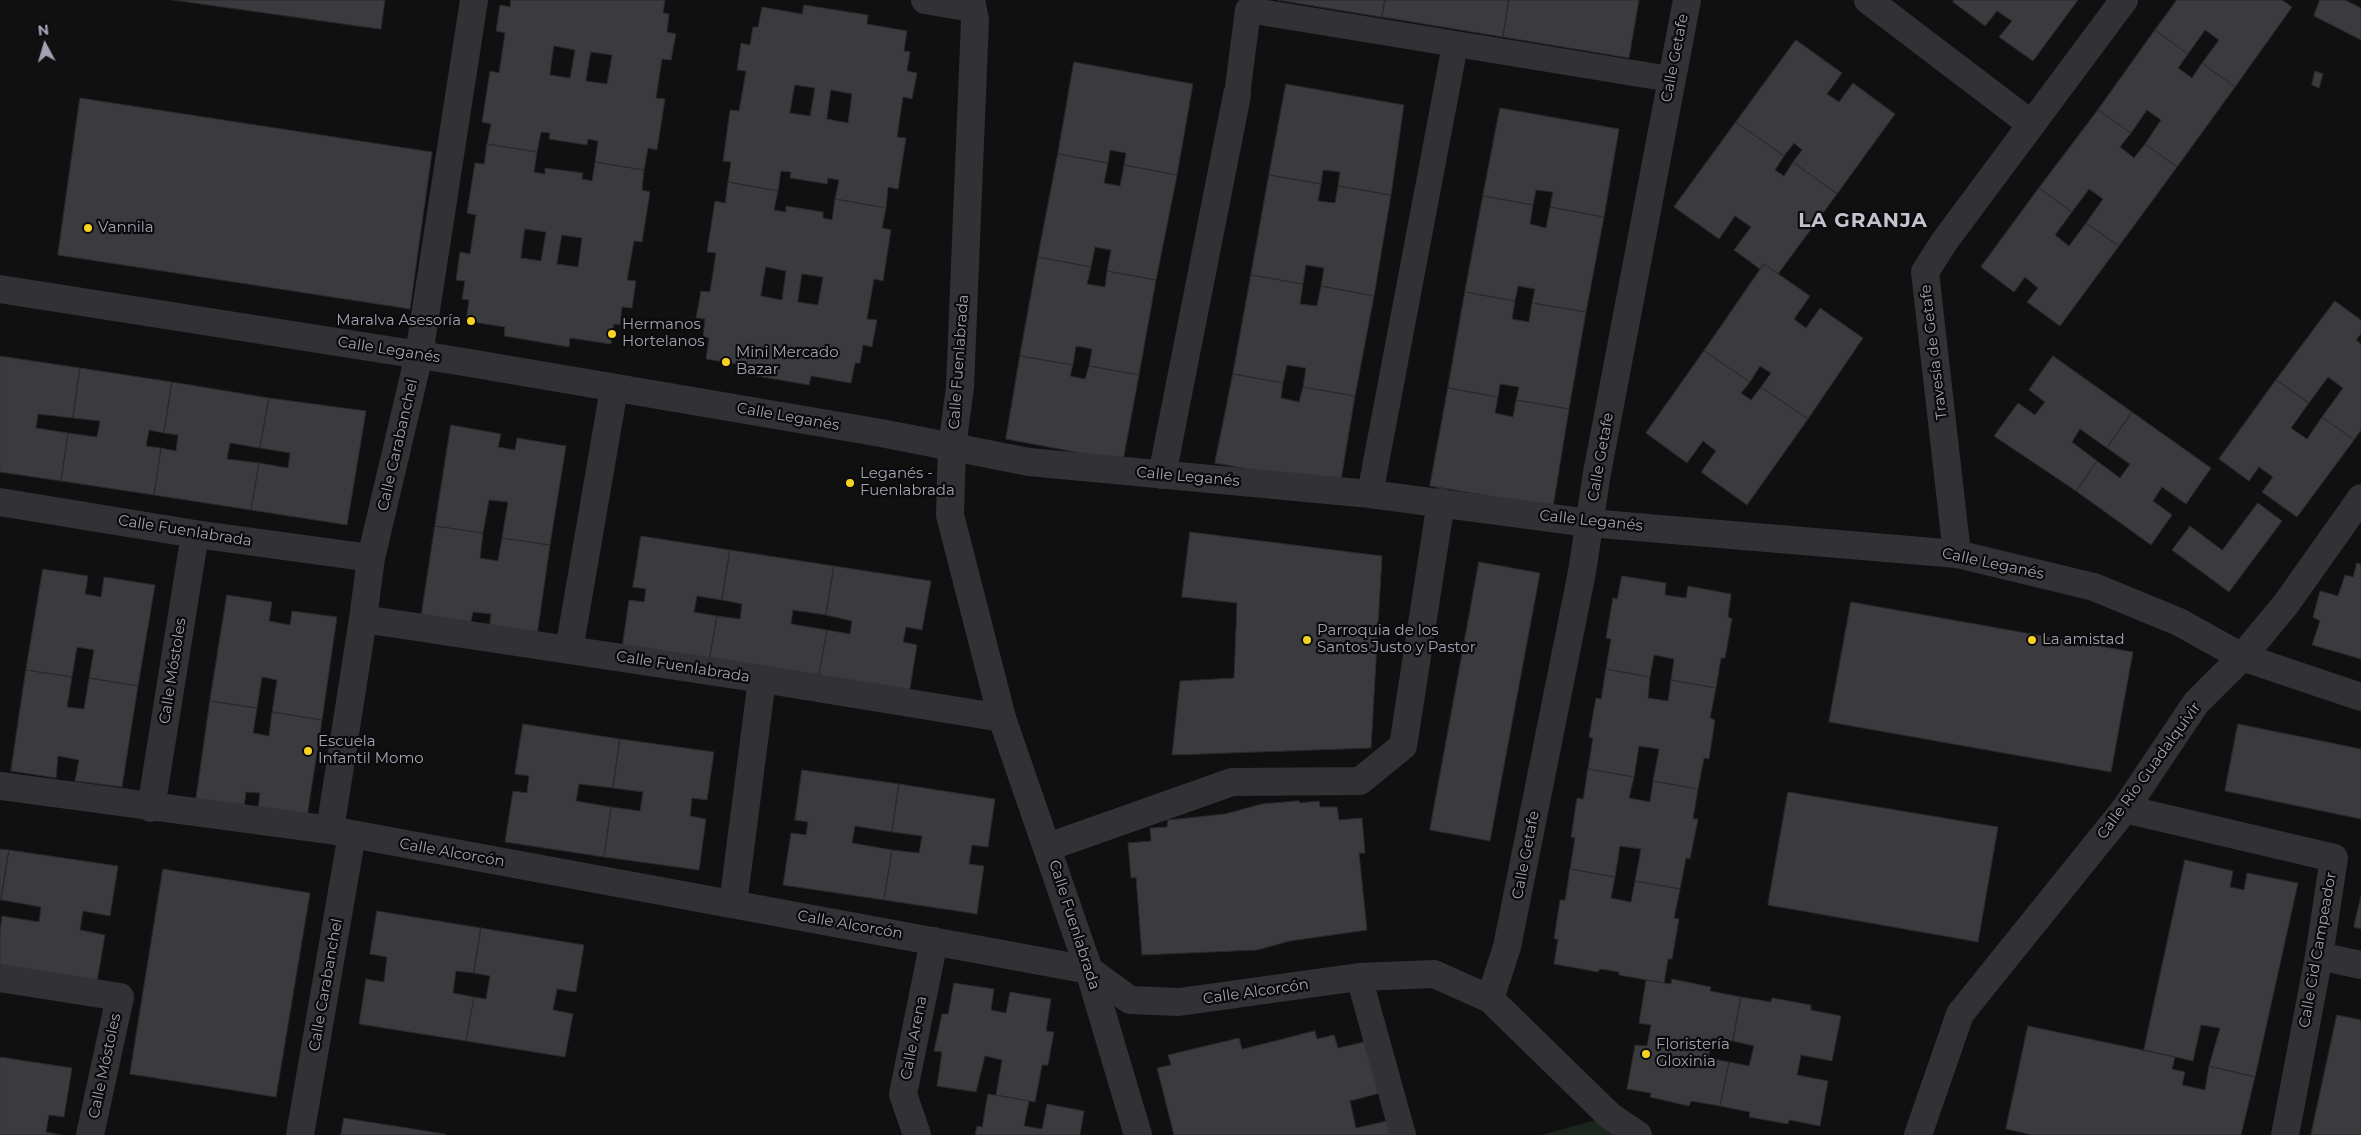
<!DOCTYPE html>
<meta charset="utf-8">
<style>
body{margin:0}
#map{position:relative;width:2361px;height:1135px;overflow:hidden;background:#101011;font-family:Montserrat,sans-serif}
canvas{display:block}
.north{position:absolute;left:20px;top:20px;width:50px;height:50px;-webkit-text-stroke:4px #0b0b0c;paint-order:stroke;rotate:354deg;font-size:14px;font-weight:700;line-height:20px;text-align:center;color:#a1a3b3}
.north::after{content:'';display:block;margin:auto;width:18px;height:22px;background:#a1a3b3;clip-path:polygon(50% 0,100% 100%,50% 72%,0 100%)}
</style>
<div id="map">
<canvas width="2361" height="1135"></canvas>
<div class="north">N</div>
</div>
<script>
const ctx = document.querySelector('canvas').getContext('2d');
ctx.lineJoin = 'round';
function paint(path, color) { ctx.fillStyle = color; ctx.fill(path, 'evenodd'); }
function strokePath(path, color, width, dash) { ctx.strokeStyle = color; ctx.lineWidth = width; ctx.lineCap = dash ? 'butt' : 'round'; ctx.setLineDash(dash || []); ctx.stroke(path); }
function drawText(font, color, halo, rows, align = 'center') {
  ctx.font = font + ' Montserrat,sans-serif'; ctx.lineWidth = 4.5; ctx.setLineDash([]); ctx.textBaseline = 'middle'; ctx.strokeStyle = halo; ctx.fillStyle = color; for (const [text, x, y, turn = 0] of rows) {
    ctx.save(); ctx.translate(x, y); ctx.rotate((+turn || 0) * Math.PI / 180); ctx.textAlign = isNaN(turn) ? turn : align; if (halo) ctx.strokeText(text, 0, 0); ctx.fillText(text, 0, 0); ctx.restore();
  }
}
const green = new Path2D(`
 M1610 1116 1638 1135H1542Z`);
const building = new Path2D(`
 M173 0H385L381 29Z
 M511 0H665L663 13 669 14 667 32 676 34 671 60 662 59 656 98 665 99 657 150 648 148 644 170 595 162 598 141 588 139 587 145 549 139 550 133 541 132 537 152 487 144 491 124 482 122 490 71 499 73 505 33 496 31 500 5 510 7ZM554 46 575 50 570 78 550 75ZM591 52 612 55 607 84 586 81Z
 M1278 0H1385L1382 17Z
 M1385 0H1509L1503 37 1382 17Z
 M1509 0H1639L1629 58 1503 37Z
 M1954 0H2078L2033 61 1999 37 2012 21 1997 11 1985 26 1953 2Z
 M2177 0H2282L2292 7 2235 87 2202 63 2219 40 2205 30 2188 54 2155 30Z
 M2320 0H2345L2361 8V40L2314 16Z
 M804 5 868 15 867 24 907 31 904 51 910 52 907 71 917 73 912 99 903 97 897 137 906 138 898 189 888 187 886 208 835 199 839 180 828 178 827 184 790 178 791 172 781 171 778 191 728 182 731 162 723 161 730 110 739 111 746 71 737 70 741 43 750 45 753 27H758L762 7 802 14ZM795 85 815 88 810 116 790 113ZM831 90 852 94 848 123 827 119Z
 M2155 30 2188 54 2178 68 2192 78 2202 63 2235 87 2177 167 2145 144 2161 120 2147 110 2131 133 2098 110Z
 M1796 40 1842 73 1827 94 1839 102 1853 83 1895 114 1837 194 1793 162 1802 150 1794 143 1784 156 1736 122Z
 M1074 62 1193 84 1177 175 1124 165 1126 153 1110 150 1108 163 1058 154Z
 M2315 71 2323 74 2319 88 2312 85Z
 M1286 84 1404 105 1391 195 1338 186 1340 172 1323 170 1321 184 1269 175Z
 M80 98 432 152 410 309 58 255Z
 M1500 108 1619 129 1604 217 1550 207 1553 192 1536 190 1533 205 1483 196Z
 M2098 110 2131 133 2120 147 2134 158 2145 144 2177 167 2119 246 2086 223 2103 199 2089 189 2072 212 2039 188Z
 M1736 122 1784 156 1775 170 1784 176 1793 162 1837 194 1778 274 1764 264 1760 269 1734 250 1751 227 1735 216 1719 239 1674 207Z
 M487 144 537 152 534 172 545 174V168L583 173 582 179 592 181 595 162 644 170 642 190 650 192 642 242 634 241 627 280 636 281 632 308 622 307 620 325 614 324 611 344 570 338 569 347 504 336 505 327 466 321 469 300 462 299 465 281 456 280 460 252 470 254 476 215 467 213 475 163 484 164ZM525 229 546 232 541 261 521 258ZM562 235 582 238 578 267 557 264Z
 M1058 154 1108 163 1104 183 1120 186 1124 165 1177 175 1156 280 1107 271 1111 250 1095 247 1091 267 1038 257Z
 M1269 175 1321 184 1318 201 1335 203 1338 186 1391 195 1374 296 1321 286 1324 268 1306 265 1303 284 1251 275Z
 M728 182 778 191 774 210 786 212V206L823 212V218L832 220 835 199 886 208 882 228 891 230 883 281 874 279 867 319 877 320 872 347 863 345 860 363H855L851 383 811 376 809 385 745 374 747 366 706 359 709 338 703 337 705 319 696 318 701 291 710 292 716 253 707 252 715 201 725 203ZM766 267 786 271 782 300 761 296ZM802 274 823 277 818 305 798 302Z
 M2039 188 2072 212 2055 235 2069 246 2086 223 2119 246 2060 326 2027 302 2038 288 2025 277 2014 292 1981 267Z
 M1483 196 1533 205 1530 224 1546 228 1550 207 1604 217 1586 312 1532 303 1535 289 1518 286 1515 301 1465 292Z
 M1038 257 1091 267 1087 284 1105 287 1107 271 1156 280 1139 375 1089 366 1092 349 1076 346 1073 365 1020 356Z
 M1764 264 1810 296 1794 319 1806 328 1820 308 1863 338 1808 419 1761 387 1771 373 1760 366 1750 382 1704 351Z
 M1251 275 1303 284 1300 304 1317 306 1321 286 1374 296 1355 396 1303 387 1306 368 1287 365 1283 383 1233 374Z
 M1465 292 1515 301 1512 319 1529 322 1532 303 1586 312 1569 409 1516 400 1519 387 1500 384 1498 397 1448 388Z
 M2335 301 2361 320V334L2356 340 2361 344V430L2354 440 2322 417 2343 388 2328 377 2309 403 2276 380Z
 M1704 351 1750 382 1741 393 1751 400 1761 387 1808 419 1747 505 1701 472 1716 451 1703 441 1687 463 1646 433Z
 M0 356 80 368 73 418 38 414 36 428 68 433 61 481 0 472Z
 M1020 356 1073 365 1070 376 1085 379 1089 366 1139 375 1123 461 1006 439Z
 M2053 356 2132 412 2107 448 2080 429 2072 442 2097 461 2076 491 1994 436 2018 403 2035 415 2045 402 2029 390Z
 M80 368 172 382 164 433 149 430 146 446 161 448 154 495 61 481 68 433 97 437 100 421 73 418Z
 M1233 374 1283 383 1281 398 1299 402 1303 387 1355 396 1340 486 1215 463Z
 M2276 380 2309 403 2291 428 2307 439 2322 417 2354 440 2297 517 2262 492 2273 477 2259 467 2249 481 2219 459Z
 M172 382 269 398 260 448 230 443 227 459 259 463 251 510 154 495 161 448 176 451 178 435 164 433Z
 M1448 388 1498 397 1495 413 1513 417 1516 400 1569 409 1553 507 1430 486Z
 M269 398 366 411 347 525 251 510 259 463 288 468 290 453 260 448Z
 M2132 412 2211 468 2186 504 2162 487 2153 501 2172 515 2151 545 2076 491 2097 461 2120 478 2130 464 2107 448Z
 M451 425 501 434 498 447 515 450 517 438 566 446 550 545 502 538 508 502 489 500 483 533 435 526Z
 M2258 503 2282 521 2229 592 2172 550 2190 526 2222 550Z
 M435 526 483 533 480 558 498 561 502 538 550 545 537 636 489 629 491 614 473 612 470 626 421 618Z
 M1190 532 1382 556 1371 748 1172 755 1180 681 1234 678 1237 603 1182 597Z
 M641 536 730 550 722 600 697 596 694 612 717 616 709 661 622 648 629 600 644 602 646 589 633 587Z
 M730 550 834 566 826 615 793 610 791 624 827 630 818 680 709 661 717 616 740 619 742 604 722 600Z
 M1479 562 1540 573 1490 841 1430 830Z
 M2357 563 2361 564V659L2312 645 2320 621 2313 617 2320 591 2338 596 2345 575 2353 577Z
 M834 566 931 581 922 630 906 627 903 642 917 645 909 694 818 680 827 630 850 634 852 621 826 615Z
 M43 569 88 576 85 594 101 597 104 577 155 585 138 686 89 678 94 650 77 647 72 677 26 670Z
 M1622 576 1666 583 1665 595 1686 598 1688 586 1731 594 1728 617 1732 619 1725 658H1721L1716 688 1671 680 1674 659 1654 655 1650 677 1606 669 1611 639 1606 638 1613 598 1617 599Z
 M227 595 272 602 269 621 290 625 292 611 337 617 322 720 272 712 277 680 262 677 257 708 210 701Z
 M1851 602 2133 652 2111 772 1829 722Z
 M1606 669 1650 677 1648 698 1668 701 1671 680 1716 688 1710 718 1715 720 1709 759 1704 758 1698 789 1653 781 1659 749 1639 746 1634 777 1588 769 1593 738 1589 737 1596 698 1601 699Z
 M26 670 72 677 67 707 84 709 89 678 138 686 122 787 75 781 79 760 58 756 56 778 11 771Z
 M210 701 257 708 253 733 269 736 272 712 322 720 307 817 258 809 260 793 246 792 244 807 196 800Z
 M523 724 620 739 613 788 579 784 576 801 611 807 604 857 505 842 513 791 527 793 529 776 515 774Z
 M2238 724 2361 749V819L2225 791Z
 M620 739 714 752 707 800 692 798 690 816 706 819 699 870 604 857 611 807 640 811 643 792 613 788Z
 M1588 769 1634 777 1629 798 1650 802 1653 781 1698 789 1693 819H1698L1690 859 1686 858 1680 889 1635 881 1641 849 1620 846 1615 877 1570 869 1575 838 1571 837 1577 798 1583 799Z
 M802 770 899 784 892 832 855 826 852 843 892 850 884 900 783 885 791 833 806 835 808 822 795 820Z
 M899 784 995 799 988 847 972 845 969 864 984 866 977 914 884 900 892 850 919 853 922 836 892 832Z
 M1788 792 1998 827 1978 942 1768 905Z
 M1299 801 1300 803 1319 801 1320 807H1337L1339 820 1362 818 1365 853H1359L1367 930 1290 941 1257 950 1142 955 1136 877 1131 878 1128 843 1151 841 1150 828 1167 827 1168 820 1225 814 1262 804Z
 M0 849 9 850 1 900H0Z
 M9 850 118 866 110 916 83 911 80 930 105 935 97 982 0 967V931L2 916 39 922 41 907 1 900Z
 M2185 860 2233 871 2230 887 2244 890 2247 873 2298 883 2255 1077 2209 1066 2220 1028 2201 1025 2193 1061 2144 1050Z
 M163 869 310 893 276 1097 130 1074Z
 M1570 869 1615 877 1611 898 1631 902 1635 881 1680 889 1674 918 1679 919 1672 959H1668L1664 983 1619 975V972L1600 969 1598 972 1554 964 1558 939H1554L1560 900H1565Z
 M2361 896V929L2354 927Z
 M377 911 481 928 474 973 456 971 453 993 474 997 466 1041 359 1024 366 979 384 982 387 957 370 954Z
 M481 928 584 945 576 992 557 989 553 1010 573 1014 565 1057 466 1041 474 997 486 999 490 976 474 973Z
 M1672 979 1711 987 1710 991 1741 997 1733 1041 1712 1038 1708 1058 1729 1062 1720 1106 1691 1101 1689 1106 1650 1097 1651 1093 1627 1089 1635 1045 1647 1046 1651 1025 1639 1023 1646 980 1671 984Z
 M954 983 994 989 991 1010 1006 1013 1010 992 1051 999 1046 1031 1054 1032 1048 1065H1042L1035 1102 996 1095 1002 1060 985 1056 976 1092 937 1086 942 1052 934 1051 942 1014H948Z
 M1741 997 1771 1002 1772 998 1811 1005V1010L1841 1016 1832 1061 1801 1055 1797 1075 1828 1081 1820 1126 1789 1120 1788 1124 1749 1117 1750 1112 1720 1106 1729 1062 1749 1066 1754 1046 1733 1041Z
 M2337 1015 2361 1020V1135H2311Z
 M2028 1026 2175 1057 2172 1069 2185 1072 2182 1085 2205 1090 2209 1066 2255 1077 2241 1135H2032L2006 1129Z
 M1315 1031 1317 1039 1334 1035 1338 1048 1368 1041 1380 1093 1350 1101 1356 1128 1387 1121 1391 1135H1174L1157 1068 1171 1065 1168 1055 1239 1038 1242 1049Z
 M0 1057 72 1068 64 1117 49 1115 46 1132 61 1135H0Z
 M988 1094 1029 1101 1024 1126 1042 1129 1047 1104 1084 1111 1080 1135H975L977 1126 982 1127Z
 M344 1118 445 1134V1135H341Z`);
const pedestrian = new Path2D(`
 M1237 95 1248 10 1670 79
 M1370 494 1455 45
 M1359 977 1403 1135`);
const minor = new Path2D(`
 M925 0 972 8
 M1868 0 2031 124
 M1162 475 1237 95
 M0 502 195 534 371 558
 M1957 554 1925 272 1944 242 2124 0
 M363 619 762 679 1002 718
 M569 650 614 389
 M0 786 330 830 1089 970 1130 1000 1179 1002 1359 977 1434 974 1490 999 1610 1116 1638 1135
 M151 808 195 534
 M2125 809 2334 858 2319 956 2285 1135
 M330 830 363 619 371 558 419 355 474 0
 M1048 847 1232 782 1360 781 1403 746 1441 502
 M733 904 762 679
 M2319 956 2361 965
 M0 978 120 997 90 1135
 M1490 999 1507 947 1582 572 1597 473 1687 0
 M300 1135 352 834
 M917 1135 903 1094 934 941
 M1918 1135 1960 1014 2125 809 2196 703 2242 657 2286 604 2361 498`);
const tertiary = new Path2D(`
 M971 0 975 20 960 387 952 447 950 515 1002 718 1089 970 1138 1135
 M0 289 458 361 881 433 1029 462 1370 494 1589 523 1957 554 2094 587 2179 622 2242 657 2361 697`);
const markers = [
 [88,228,5,"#f6d323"],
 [471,321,5,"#f6d323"],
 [612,334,5,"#f6d323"],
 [726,362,5,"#f6d323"],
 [850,483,5,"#f6d323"],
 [1307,640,5,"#f6d323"],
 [2032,640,5,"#f6d323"],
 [308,751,5,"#f6d323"],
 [1646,1054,5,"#f6d323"]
];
const streetNames = [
 ["Calle Getafe",1675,58,-79],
 ["Calle Leganés",389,350,9],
 ["Travesía de Getafe",1934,352,-97],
 ["Calle Fuenlabrada",959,362,-86],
 ["Calle Leganés",788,417,10],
 ["Calle Carabanchel",398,445,-77],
 ["Calle Getafe",1601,457,-80],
 ["Calle Leganés",1188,477,5],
 ["Calle Leganés",1591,521,6],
 ["Calle Fuenlabrada",185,531,9],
 ["Calle Leganés",1993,564,12],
 ["Calle Fuenlabrada",683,667,9],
 ["Calle Móstoles",173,671,-81],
 ["Calle Río Guadalquivir",2149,771,-54],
 ["Calle Alcorcón",452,853,10],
 ["Calle Getafe",1526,855,-79],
 ["Calle Alcorcón",850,925,10],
 ["Calle Fuenlabrada",1074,925,72],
 ["Calle Cid Campeador",2318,950,-80],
 ["Calle Carabanchel",326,985,-80],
 ["Calle Alcorcón",1256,992,-8],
 ["Calle Arena",914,1038,-79],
 ["Calle Móstoles",105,1066,-78]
];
const poiNames = [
 ["Vannila",98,228],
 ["Maralva Asesoría",461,321,"right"],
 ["Hermanos",622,325],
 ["Hortelanos",622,342],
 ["Mini Mercado",736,353],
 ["Bazar",736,370],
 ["Leganés -",860,474],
 ["Fuenlabrada",860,491],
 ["Parroquia de los",1317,631],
 ["Santos Justo y Pastor",1317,648],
 ["La amistad",2042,640],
 ["Escuela",318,742],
 ["Infantil Momo",318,759],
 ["Floristería",1656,1045],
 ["Gloxinia",1656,1062]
];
const districtNames = [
 ["LA GRANJA",1863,221]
];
paint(green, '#1c241e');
paint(building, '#3a3a3f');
strokePath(building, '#2a2a2d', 1);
strokePath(pedestrian, '#313136', 26);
strokePath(minor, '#313136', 28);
strokePath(tertiary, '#313136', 28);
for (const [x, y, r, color] of markers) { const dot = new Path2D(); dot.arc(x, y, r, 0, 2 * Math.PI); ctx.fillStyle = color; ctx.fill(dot); strokePath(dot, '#0b0b0c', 2); }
drawText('15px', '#a1a3b3', '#0b0b0c', streetNames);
drawText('15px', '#a1a3b3', '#0b0b0c', poiNames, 'left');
ctx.letterSpacing = '1px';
drawText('bold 20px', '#c2c3cf', '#0b0b0c', districtNames);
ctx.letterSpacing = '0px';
</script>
